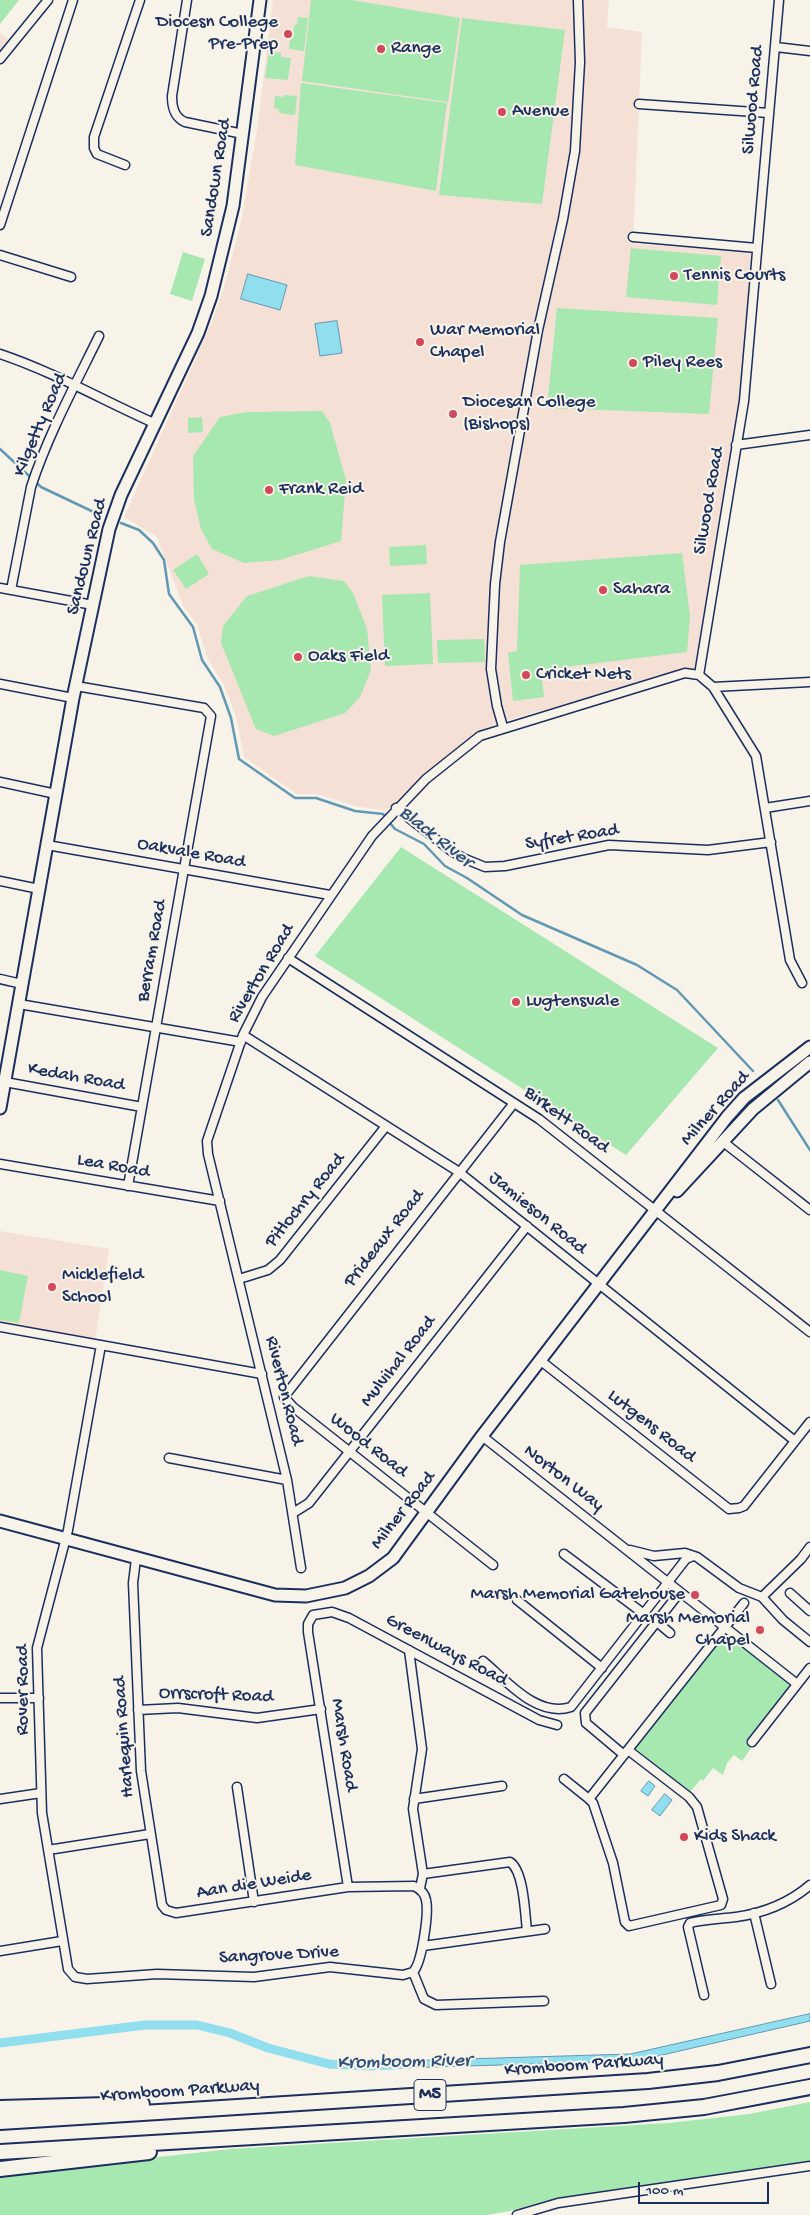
<!DOCTYPE html>
<style>
body{margin:0}
#map{position:relative;width:810px;height:2215px;overflow:hidden;background:#f7f3e8;font-family:"Gochi Hand",sans-serif}
canvas{display:block}
.scale{position:absolute;left:638px;top:2182px;width:131px;height:22px;box-sizing:border-box;border:2px solid #1b2f5e;border-top:0;padding-left:6px;font-size:15px;line-height:18px;white-space:nowrap;color:#1b2f5e;-webkit-text-stroke:4px #f7f3e8;paint-order:stroke}
</style>
<div id="map">
<canvas width="810" height="2215"></canvas>
<div class="scale">100 m</div>
</div>
<script>
const ctx = document.querySelector('canvas').getContext('2d');
ctx.lineJoin = 'round';
function paint(path, color) { ctx.fillStyle = color; ctx.fill(path, 'evenodd'); }
function strokePath(path, color, width, dash) { ctx.strokeStyle = color; ctx.lineWidth = width; ctx.lineCap = dash ? 'butt' : 'round'; ctx.setLineDash(dash || []); ctx.stroke(path); }
function drawText(font, color, halo, rows, align = 'center') {
  ctx.font = font + ' "Gochi Hand",sans-serif'; ctx.lineWidth = 4; ctx.setLineDash([]); ctx.textBaseline = 'middle'; ctx.strokeStyle = halo; ctx.fillStyle = color; for (const [text, x, y, turn = 0] of rows) {
    ctx.save(); ctx.translate(x, y); ctx.rotate((+turn || 0) * Math.PI / 180); ctx.textAlign = isNaN(turn) ? turn : align; if (halo) ctx.strokeText(text, 0, 0); ctx.fillText(text, 0, 0); ctx.restore();
  }
}
const built = new Path2D(`
 M273 0H609L607 27 642 32 633 244 753 251 741 396 696 665 693 669 497 723 469 741 426 774 386 811 355 806 317 794H297L244 757 236 716 224 685 207 657 197 624 183 606 157 537 124 517 212 322 225 284 242 217 257 130Z
 M0 32 10 41 0 53Z
 M0 1231 109 1249 95 1341 0 1324Z`);
const green = new Path2D(`
 M0 0H19L0 24Z
 M311 0H351L460 18 448 102 302 81Z
 M298 17 308 18 304 51 289 49 290 39H293L294 25H297Z
 M462 18 565 30 542 204 439 195Z
 M269 51 281 53V57L291 58 288 80 265 78Z
 M301 83 447 103 436 191 295 165Z
 M284 95 297 96 295 115 279 113V109L274 108 275 96 284 97Z
 M631 248 721 256 717 305 626 297Z
 M183 252 205 259 192 301 170 294Z
 M557 308 718 318 709 414 547 408Z
 M322 411 330 423 346 480 341 541 280 560 244 563 212 549 201 529 194 500 193 456 220 417 247 412Z
 M202 417 203 432 188 433V418Z
 M426 545 427 564 390 566 389 547Z
 M682 553 690 616 687 652 541 670 544 697 513 701 508 653 517 651 520 565Z
 M197 554 209 574 186 589 173 570Z
 M309 576 344 581 353 593 367 629 371 670 360 697 345 713 274 736 256 729 221 643 223 626 247 596Z
 M430 593 433 664 385 666 382 595Z
 M484 639 485 662 438 663 437 640Z
 M401 847 718 1048 626 1155 315 956Z
 M0 1270 28 1276 19 1323 0 1320Z
 M727 1634 789 1683 790 1687 748 1739 754 1744 742 1761 734 1755 727 1763 723 1775 713 1768 703 1781 701 1779 690 1792 635 1748 724 1635Z
 M810 2102V2161L545 2201 510 2211 486 2215H0V2175L230 2149 669 2123 749 2114Z`);
const water = new Path2D(`
 M248 274 287 285 280 310 241 299Z
 M337 321 342 353 320 356 315 324Z
 M649 1781 655 1786 648 1796 641 1791Z
 M665 1794 672 1800 660 1816 652 1810Z
 M810 2014V2021L636 2061 399 2068 398 2061 630 2054Z`);
const stream = new Path2D(`
 M0 449 41 487 100 515
 M121 523 139 530 153 543 164 560 169 594 193 627 202 660 220 687 231 718 239 759 295 798H316L355 811 383 814 386 817
 M389 822 395 829 424 844 445 866 467 878 522 915 637 965 677 990 753 1071
 M778 1100 810 1150`);
const canal = new Path2D(`
 M0 2043 145 2025H197L230 2033 268 2048 329 2064 370 2066 410 2064`);
const street = new Path2D(`
 M187 0 172 96C172 107 174 117 185 122L243 134
 M776 47 810 51
 M0 59 48 0
 M639 104 769 113
 M125 165 97 154 94 148V137L140 0
 M0 225 73 0
 M633 237 757 248
 M0 255 71 277
 M0 354C54 372 104 401 156 424
 M736 445 810 435
 M0 588 93 605
 M11 590 31 487C48 435 75 385 99 336
 M699 675 744 401 779 0
 M0 684 73 698
 M76 686 204 708 211 716 128 1186
 M713 687 810 682
 M503 727 497 706 491 669 495 584 500 542 538 330 563 219 575 151 580 62 578 0
 M0 782 56 794
 M396 808 450 850 463 858 485 867 505 866 609 845 708 850 771 842
 M765 808 810 801
 M47 845 330 895
 M0 881 39 889
 M288 958 539 1119 810 1332
 M0 979 22 984
 M19 1004 241 1042
 M243 1035 459 1172 795 1441
 M5 1082 142 1107
 M722 1141 810 1210
 M0 1164 220 1201
 M239 1279 268 1270 280 1260 386 1126
 M0 1327 262 1374
 M101 1345 68 1530 37 1648 42 1813 68 1969 75 1977 87 1979 157 1974 254 1977 330 1967 403 1975 413 1972C422 1963 429 1913 426 1900 425 1893 420 1889 414 1886L348 1887 176 1913 166 1910 162 1905 141 1771 133 1583 136 1559
 M541 1361 729 1509 739 1508 744 1506 810 1422
 M284 1397 514 1103
 M284 1397 293 1407 493 1565
 M482 1436 797 1684
 M169 1458 287 1480
 M293 1513 309 1503 527 1226
 M630 1550 654 1556 685 1553 697 1557 739 1588 762 1597 801 1559 810 1547
 M564 1554 644 1614
 M301 1568 287 1480 208 1154 207 1141 243 1035 262 997 372 836 426 779 480 736 685 673 699 675 713 687 756 756 790 960 802 983
 M790 1593 810 1611
 M762 1597 783 1620 810 1642
 M517 1600 602 1668
 M657 1622 670 1633
 M409 1650 422 1749 413 1809 423 1874 420 1888
 M483 1661C507 1681 537 1718 571 1707L686 1559 693 1556
 M0 1698H39
 M138 1710 178 1708 257 1718 321 1709
 M752 1742 810 1668
 M624 1755 586 1723 585 1713 680 1592
 M564 1779 589 1799 744 1603
 M237 1787 254 1902
 M0 1799 41 1793
 M414 1799 502 1786
 M589 1799 593 1803 613 1863 625 1922 629 1926 721 1905 723 1899 697 1807 689 1797 628 1750
 M48 1850 150 1834
 M423 1874 510 1862C524 1871 525 1914 527 1931
 M348 1887 308 1632V1624L313 1615 332 1612 349 1618 539 1720 557 1725
 M754 1913 771 1984
 M423 1946 545 1929
 M0 1951 62 1941
 M413 1972 424 1999 436 2005 544 2001
 M704 1995 688 1927 690 1923C706 1919 720 1919 736 1917 764 1913 789 1903 810 1885
 M517 2215 558 2203 810 2166`);
const secondary = new Path2D(`
 M0 1108 73 698 109 529 121 495 198 333 211 296 233 206 260 0
 M677 1191 753 1109 810 1062
 M0 1521 275 1595 306 1596 345 1588 369 1576 393 1558 482 1436 727 1117 744 1098 810 1047`);
const highway = new Path2D(`
 M0 2108 142 2104
 M0 2122 648 2081 718 2073 810 2055
 M0 2152 624 2115 704 2107 810 2087
 M0 2169 149 2152`);
const markers = [
 [288,34,5,"#d1495b"],
 [381,49,5,"#d1495b"],
 [502,112,5,"#d1495b"],
 [674,276,5,"#d1495b"],
 [420,342,5,"#d1495b"],
 [633,363,5,"#d1495b"],
 [453,414,5,"#d1495b"],
 [269,490,5,"#d1495b"],
 [603,590,5,"#d1495b"],
 [298,657,5,"#d1495b"],
 [526,675,5,"#d1495b"],
 [516,1002,5,"#d1495b"],
 [52,1287,5,"#d1495b"],
 [695,1595,5,"#d1495b"],
 [760,1630,5,"#d1495b"],
 [684,1837,5,"#d1495b"]
];
const shields = [
 [430,2095,32]
];
const shieldNames = [
 ["M5",430,2095]
];
const poiNames = [
 ["Diocesn College",278,23,"right"],
 ["Pre-Prep",278,45,"right"],
 ["Range",391,49],
 ["Avenue",512,112],
 ["Tennis Courts",684,276],
 ["War Memorial",430,331],
 ["Chapel",430,353],
 ["Piley Rees",643,363],
 ["Diocesan College",463,403],
 ["(Bishops)",463,425],
 ["Frank Reid",279,490],
 ["Sahara",613,590],
 ["Oaks Field",308,657],
 ["Cricket Nets",536,675],
 ["Lugtensvale",526,1002],
 ["Micklefield",62,1276],
 ["School",62,1298],
 ["Marsh Memorial Gatehouse",685,1595,"right"],
 ["Marsh Memorial",750,1619,"right"],
 ["Chapel",750,1641,"right"],
 ["Kids Shack",694,1837]
];
const streetNames = [
 ["Silwood Road",754,100,-85],
 ["Sandown Road",217,178,-81],
 ["Kilgetty Road",41,425,-67],
 ["Silwood Road",710,501,-80],
 ["Sandown Road",88,557,-76],
 ["Syfret Road",572,838,-9],
 ["Oakvale Road",191,854,10],
 ["Berram Road",153,951,-80],
 ["Riverton Road",262,974,-59],
 ["Kedah Road",76,1078,10],
 ["Milner Road",716,1109,-48],
 ["Birkett Road",566,1121,36],
 ["Lea Road",113,1167,10],
 ["Pitlochry Road",306,1201,-51],
 ["Jamieson Road",537,1214,39],
 ["Prideaux Road",385,1239,-52],
 ["Mulvihal Road",399,1362,-52],
 ["Riverton Road",283,1391,76],
 ["Lutgens Road",651,1427,38],
 ["Wood Road",368,1446,38],
 ["Norton Way",563,1479,38],
 ["Milner Road",404,1511,-52],
 ["Greenways Road",446,1651,28],
 ["Rover Road",24,1690,-90],
 ["Orrscroft Road",216,1696,2],
 ["Harlequin Road",125,1737,-94],
 ["Marsh Road",343,1745,81],
 ["Aan die Weide",254,1885,-9],
 ["Sangrove Drive",279,1956,-3],
 ["Kromboom Parkway",584,2066,-4],
 ["Kromboom Parkway",180,2092,-4]
];
const waterNames = [
 ["Black River",435,838,38],
 ["Kromboom River",404,2063,-1]
];
paint(built, '#f5e0d6');
paint(green, '#a7e7b0');
paint(water, '#90deee');
strokePath(water, '#6198b4', 1);
strokePath(stream, '#6198b4', 2.5);
strokePath(canal, '#90deee', 9);
strokePath(street, '#1b2f5e', 11);
strokePath(secondary, '#1b2f5e', 15);
strokePath(highway, '#1b2f5e', 18);
strokePath(street, '#f7f3e8', 8);
strokePath(secondary, '#f7f3e8', 11);
strokePath(highway, '#f7f3e8', 14);
for (const [x, y, r, color] of markers) { const dot = new Path2D(); dot.arc(x, y, r, 0, 2 * Math.PI); ctx.fillStyle = color; ctx.fill(dot); strokePath(dot, '#f7f3e8', 2); }
for (const [x, y, w] of shields) { const box = new Path2D(); box.roundRect(x - w / 2, y - 15.5, w, 31, 4); ctx.fillStyle = '#f7f3e8'; ctx.fill(box); strokePath(box, '#1b2f5e', 1); }
drawText('bold 18px', '#1b2f5e', null, shieldNames);
drawText('19px', '#1b2f5e', '#f7f3e8', poiNames, 'left');
drawText('19px', '#1b2f5e', '#f7f3e8', streetNames);
drawText('italic 20px', '#32527b', '#f7f3e8', waterNames);
</script>
